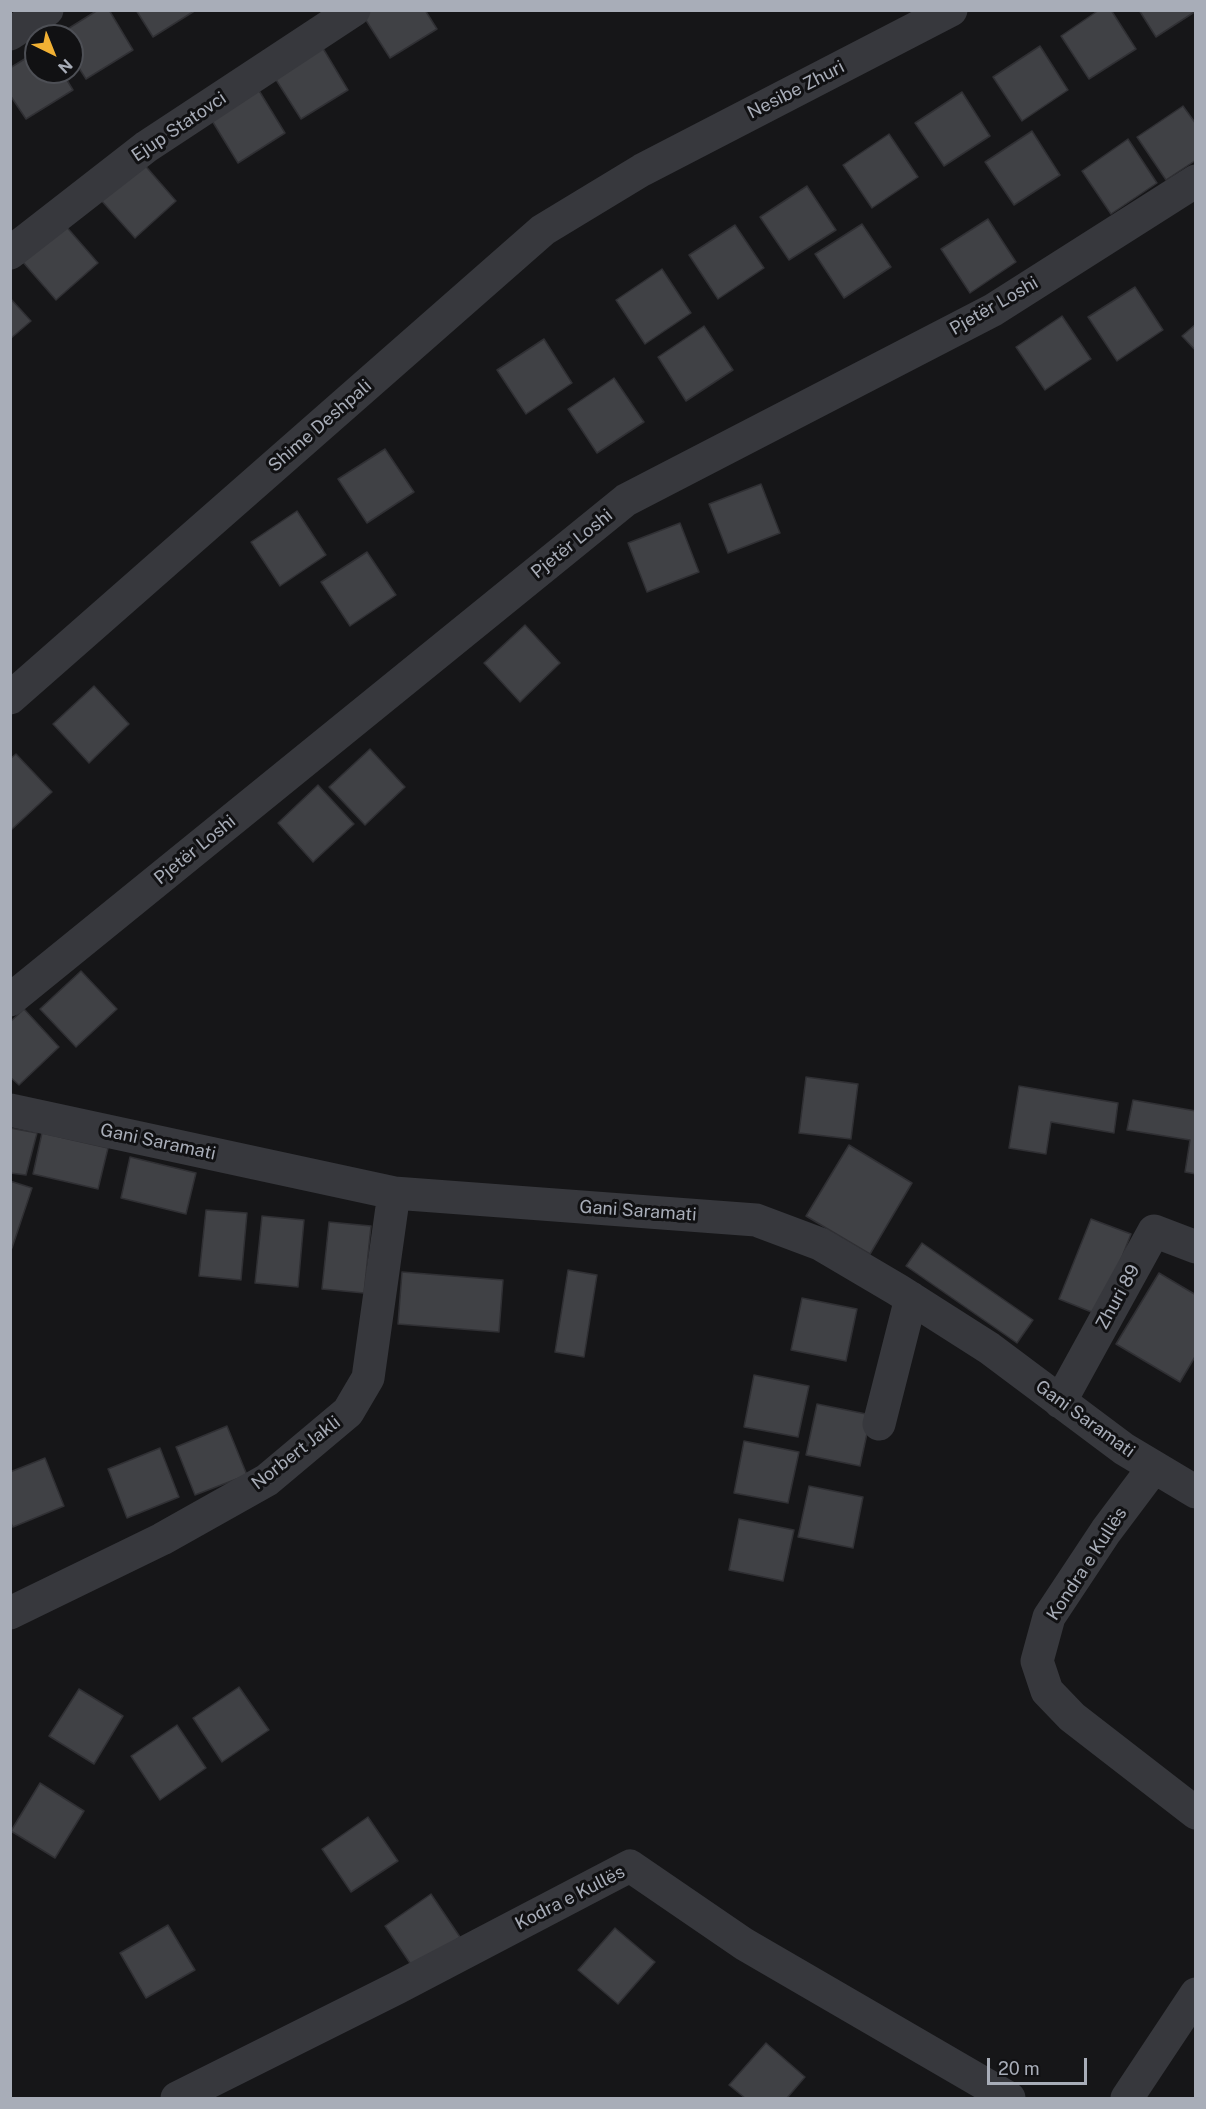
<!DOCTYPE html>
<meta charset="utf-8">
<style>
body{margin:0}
#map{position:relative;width:1206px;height:2109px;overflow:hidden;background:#161618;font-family:"Public Sans",sans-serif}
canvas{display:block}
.frame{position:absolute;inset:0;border:12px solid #a8adb8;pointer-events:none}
.north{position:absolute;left:24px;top:24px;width:60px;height:60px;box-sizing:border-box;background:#111113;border:2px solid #4d4f55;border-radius:50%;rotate:137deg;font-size:16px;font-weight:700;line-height:24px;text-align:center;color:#a8adb8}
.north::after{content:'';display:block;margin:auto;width:21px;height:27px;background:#f2b134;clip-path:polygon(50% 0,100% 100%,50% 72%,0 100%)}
.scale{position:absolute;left:987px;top:2058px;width:100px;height:27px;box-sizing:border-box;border:3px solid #a8adb8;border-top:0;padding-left:8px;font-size:18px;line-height:21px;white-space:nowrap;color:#a8adb8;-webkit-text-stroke:4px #111113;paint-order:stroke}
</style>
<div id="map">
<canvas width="1206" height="2109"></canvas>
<div class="frame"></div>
<div class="north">N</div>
<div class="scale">20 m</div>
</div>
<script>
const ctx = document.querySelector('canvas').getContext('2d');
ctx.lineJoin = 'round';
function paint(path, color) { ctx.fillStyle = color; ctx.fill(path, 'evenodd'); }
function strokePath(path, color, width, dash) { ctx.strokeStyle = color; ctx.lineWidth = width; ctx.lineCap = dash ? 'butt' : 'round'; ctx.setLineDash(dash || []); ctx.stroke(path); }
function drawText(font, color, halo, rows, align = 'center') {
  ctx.font = font + ' "Public Sans",sans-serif'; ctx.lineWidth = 6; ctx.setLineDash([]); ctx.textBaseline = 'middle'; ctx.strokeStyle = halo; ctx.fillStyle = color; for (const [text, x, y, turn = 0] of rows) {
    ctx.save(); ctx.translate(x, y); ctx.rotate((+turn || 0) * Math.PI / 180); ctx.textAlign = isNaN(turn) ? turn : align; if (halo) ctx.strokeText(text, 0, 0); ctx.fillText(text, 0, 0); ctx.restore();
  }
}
const building = new Path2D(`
 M98 10H109L133 50 86 79 72 57V36L58 35Z
 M136 10H196L153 37Z
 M367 10H425L437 29 390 58 362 14Z
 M1099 10H1111L1136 49 1089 79 1061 36Z
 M1139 10H1196V11L1156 37Z
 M321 45 348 90 301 119 273 75Z
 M1040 46 1068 90 1022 121 993 77Z
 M36 52V72H62L73 90 26 119 10 95V68Z
 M258 89 285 133 238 163 211 119Z
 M962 92 990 136 944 166 915 123Z
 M1183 106 1196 124V160L1166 180 1137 137Z
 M1032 131 1060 175 1014 205 985 162Z
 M889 134 918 177 872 208 843 165Z
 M1128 139 1157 183 1111 214 1082 171Z
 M142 162 176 201 135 238 100 199Z
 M807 186 836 230 789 260 760 217Z
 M988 219 1016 262 970 293 941 249Z
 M64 224 98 263 56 300 22 261Z
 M862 224 891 267 844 298 815 254Z
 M735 225 764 268 718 299 689 255Z
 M662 269 691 313 645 344 616 300Z
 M1135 287 1163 330 1117 361 1088 317Z
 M10 298 31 321 10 339Z
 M1062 316 1091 359 1045 390 1016 347Z
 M1196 324V351L1182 336Z
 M704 326 733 370 686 401 658 357Z
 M544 339 572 383 526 414 497 370Z
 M614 378 644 422 597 453 568 409Z
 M385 449 414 492 367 523 338 479Z
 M761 484 780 533 728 553 709 504Z
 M297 511 326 555 280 586 251 542Z
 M680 523 699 572 647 592 628 543Z
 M367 552 396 595 350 626 321 582Z
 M525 625 560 663 520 702 484 663Z
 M94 686 129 724 89 763 53 724Z
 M370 749 405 787 365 825 329 787Z
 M16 754 52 792 11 830 10 759Z
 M318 785 354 824 313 862 278 823Z
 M81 971 117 1009 76 1047 40 1009Z
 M24 1009 59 1047 19 1085 10 1077V1022Z
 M806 1077 858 1084 851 1139 799 1133Z
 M1019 1086 1118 1103 1114 1133 1051 1122 1046 1154 1009 1148Z
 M1133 1100 1196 1111V1174L1185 1172 1190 1140 1127 1130Z
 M10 1128 37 1133 26 1175 10 1173Z
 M42 1133 108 1148 98 1189 33 1174Z
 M849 1145 912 1183 870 1254 806 1216Z
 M130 1157 196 1173 186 1214 121 1198Z
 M10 1181 32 1188 12 1248H10Z
 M206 1210 247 1213 241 1280 199 1276Z
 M262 1216 304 1220 298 1287 255 1283Z
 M1091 1219 1131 1234 1099 1315 1059 1299Z
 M329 1222 371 1226 364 1293 322 1289Z
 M922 1243 1033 1320 1017 1343 906 1266Z
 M568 1270 597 1275 584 1357 555 1352Z
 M402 1272 503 1280 499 1332 398 1324Z
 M1159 1273 1196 1295V1355L1180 1382 1116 1344Z
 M802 1298 857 1309 846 1361 791 1350Z
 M754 1375 809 1386 798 1437 744 1427Z
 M817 1404 871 1415 860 1466 806 1455Z
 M227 1426 247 1475 195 1495 176 1447Z
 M744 1441 799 1452 788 1503 734 1493Z
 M160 1448 179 1497 127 1518 108 1469Z
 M45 1458 64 1506 13 1527 10 1522V1472Z
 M809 1486 863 1497 853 1548 798 1537Z
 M739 1519 794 1530 783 1581 729 1570Z
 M239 1687 269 1730 222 1762 193 1718Z
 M79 1689 123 1716 94 1764 49 1736Z
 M177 1725 206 1768 160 1800 131 1756Z
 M40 1783 84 1811 55 1858 11 1831Z
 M368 1817 398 1861 351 1892 322 1849Z
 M431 1894 460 1937 414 1969 385 1926Z
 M168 1925 195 1970 146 1998 120 1953Z
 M615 1928 655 1962 618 2004 578 1970Z
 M766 2043 805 2077 787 2098H745L729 2085Z`);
const minor = new Path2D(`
 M10 34 47 10
 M10 253 146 147 354 10
 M10 698 543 230 642 170 951 10
 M10 1000 626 500 993 310 1196 181
 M10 1110 394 1193 756 1220 820 1244 898 1290 989 1348 1124 1449 1196 1492
 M1060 1402 1154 1231 1196 1247
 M879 1424 911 1298
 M1154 1467 1106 1531 1049 1617 1037 1661 1047 1691 1072 1717 1196 1813
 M10 1613 162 1539 267 1480 348 1412 368 1378 394 1193
 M177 2098 397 1988 630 1866 744 1944 1009 2098
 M1127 2098 1196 1994`);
const streetNames = [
 ["Nesibe Zhuri",796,90,-27],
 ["Ejup Statovci",179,127,-34],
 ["Pjetër Loshi",994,306,-30],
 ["Shime Deshpali",320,426,-41],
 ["Pjetër Loshi",572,544,-39],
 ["Pjetër Loshi",195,850,-39],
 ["Gani Saramati",158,1142,12],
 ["Gani Saramati",638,1211,4],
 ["Zhuri 89",1118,1297,-61],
 ["Gani Saramati",1085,1419,36],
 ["Norbert Jakli",296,1453,-38],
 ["Kondra e Kullës",1087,1564,-57],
 ["Kodra e Kullës",570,1898,-27]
];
paint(building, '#404145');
strokePath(building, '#303034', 1.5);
strokePath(minor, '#37383d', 33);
drawText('18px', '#a8adb8', '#111113', streetNames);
</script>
